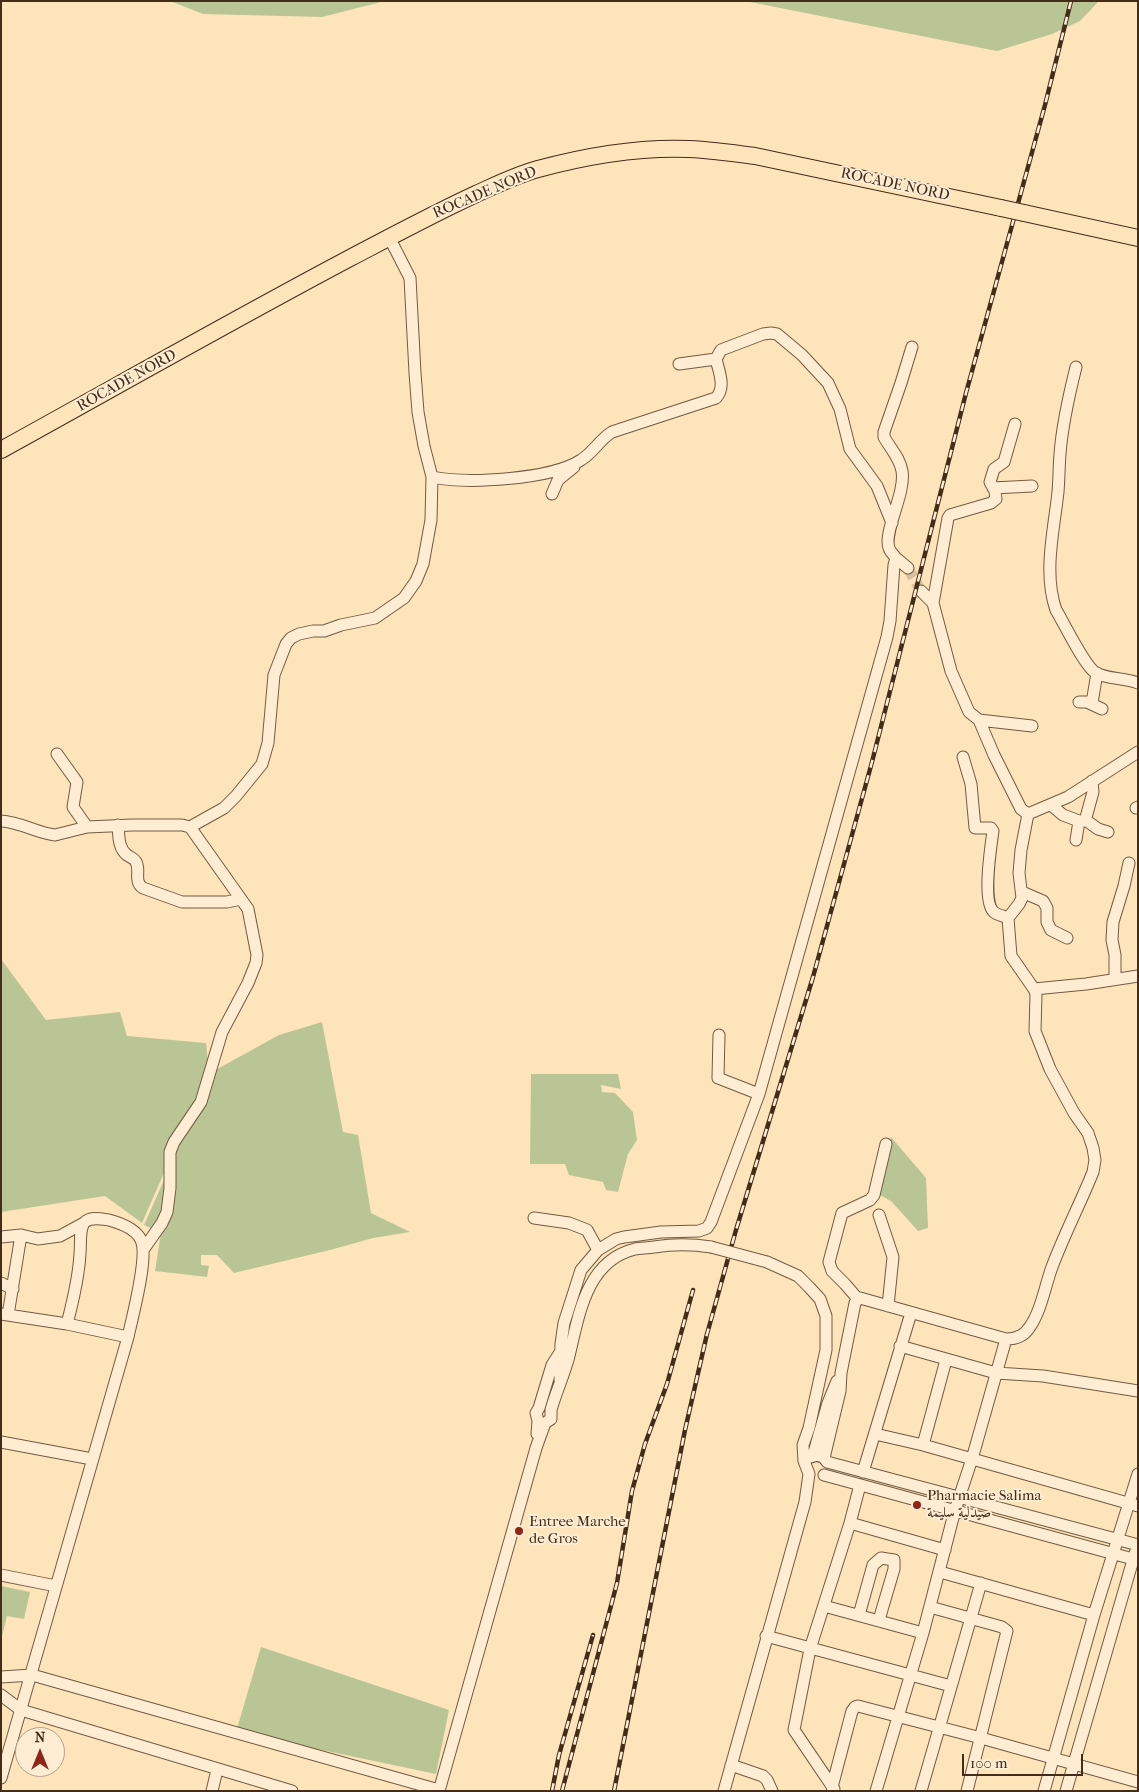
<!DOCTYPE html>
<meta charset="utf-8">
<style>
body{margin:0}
#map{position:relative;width:1139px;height:1792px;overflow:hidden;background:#fee4bb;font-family:"IM FELL French Canon",serif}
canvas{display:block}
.frame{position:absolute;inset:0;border:2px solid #432c19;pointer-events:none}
.north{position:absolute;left:15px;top:1727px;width:50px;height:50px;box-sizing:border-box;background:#feedd3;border:1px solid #b3a089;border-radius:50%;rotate:0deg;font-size:14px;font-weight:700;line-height:20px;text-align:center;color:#432c19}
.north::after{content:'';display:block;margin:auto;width:18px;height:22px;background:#8f2418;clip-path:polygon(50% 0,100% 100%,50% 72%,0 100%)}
.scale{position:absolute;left:962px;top:1754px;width:121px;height:22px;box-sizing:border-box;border:2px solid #432c19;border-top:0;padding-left:6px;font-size:15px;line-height:18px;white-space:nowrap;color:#432c19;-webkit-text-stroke:4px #feedd3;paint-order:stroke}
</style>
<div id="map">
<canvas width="1139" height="1792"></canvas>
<div class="frame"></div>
<div class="north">N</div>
<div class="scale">100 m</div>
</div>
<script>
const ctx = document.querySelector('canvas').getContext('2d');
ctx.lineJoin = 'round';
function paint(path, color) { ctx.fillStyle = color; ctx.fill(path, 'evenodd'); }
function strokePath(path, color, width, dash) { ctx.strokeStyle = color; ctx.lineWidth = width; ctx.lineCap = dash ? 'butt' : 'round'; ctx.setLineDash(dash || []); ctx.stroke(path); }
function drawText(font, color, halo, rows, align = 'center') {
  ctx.font = font + ' "IM FELL French Canon",Amiri,serif'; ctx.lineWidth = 4; ctx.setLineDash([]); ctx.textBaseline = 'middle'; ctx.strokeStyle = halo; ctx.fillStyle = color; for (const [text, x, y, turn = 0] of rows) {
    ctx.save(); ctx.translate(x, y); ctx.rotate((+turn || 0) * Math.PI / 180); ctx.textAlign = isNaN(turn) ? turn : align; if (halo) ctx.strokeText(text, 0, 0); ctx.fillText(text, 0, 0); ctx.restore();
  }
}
const green = new Path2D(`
 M170 1H385L322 17 203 14Z
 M745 1H1099L1080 21 1052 34 997 51Z
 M1 959 46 1020 120 1012 127 1036 206 1043 209 1070 142 1223 105 1196 1 1212Z
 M322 1022 343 1132 358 1135 371 1213 410 1232 373 1238 330 1250 234 1273 217 1255H201V1265L209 1266 207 1277 155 1271 161 1233 144 1225 212 1072 279 1035Z
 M531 1074H618L621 1089 601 1085 602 1092 615 1093 633 1112 637 1140 628 1154 618 1192 606 1190 603 1182 569 1175 565 1164H530Z
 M891 1137 926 1178 928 1228 918 1231 891 1201 880 1195Z
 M1 1586 30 1592 24 1619 7 1616 2 1636Z
 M261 1647 449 1710 436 1774 236 1732Z`);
const minorTunnel = new Path2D(`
 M908 568 921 591`);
const minor = new Path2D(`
 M679 364 716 359
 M1076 367C1069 395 1062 426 1060 454 1059 467 1059 480 1058 492 1054 530 1043 573 1056 610 1064 623 1085 667 1096 673 1107 679 1125 678 1138 683
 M1015 424 1004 462 994 469 990 482 995 491 996 499 991 503 950 515 948 518 933 603 951 671 969 712 979 720 994 755 1021 809 1028 814
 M432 477C467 484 550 480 581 460 593 453 600 439 612 432L716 398C726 387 719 372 716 359L721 350 763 334 771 333 777 334 802 355 828 383 840 409 850 449 877 486 892 523
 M993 488 1032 486
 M552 494 558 480 574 467
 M896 558 908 568
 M921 591 933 603
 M1079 702H1087L1102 709
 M1092 703 1097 673
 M979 720 1032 726
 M57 754 77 782 73 807 87 827
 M1051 805 1063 815 1079 821H1087L1098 829 1108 832
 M1136 808 1138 807
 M1 821C21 822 36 833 55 835L87 827 132 825H182L190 827 248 909 257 955 256 963 248 983 222 1032 201 1102 174 1142 170 1152V1188L167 1212 162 1223 143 1250
 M1085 821 1093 792 1092 781
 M118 825C119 836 118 848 127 855 130 857 135 859 136 862 141 871 133 881 143 888L182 902H227L241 899
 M190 827 224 808 236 796 262 764 268 743 274 675 286 644 291 638 299 634 313 631H324L341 625 375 618 404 598 416 581 423 564 431 520 432 477 424 446 418 412 415 373 410 278 389 237
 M1076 840 1079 821
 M1022 892 1043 901 1047 908V922L1051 930 1067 938
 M1008 918 1019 904 1022 898 1019 873 1021 850 1028 814 1068 797 1138 752
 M1115 979V955L1112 940 1113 922 1124 886 1129 863
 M1034 989 1086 984 1138 976
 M719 1035 718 1078 759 1094
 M886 1144 874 1195 870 1200 842 1213 829 1262 832 1271 845 1284 858 1299 860 1298 1006 1339C1015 1339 1024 1336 1029 1328 1041 1312 1045 1286 1052 1267 1064 1235 1080 1204 1093 1172L1095 1160 1093 1148 1088 1133 1074 1113 1050 1069 1035 1031 1036 994 1034 989 1011 956 1008 918C1004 916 997 915 994 912 982 903 991 845 993 831L991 828H975L971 784 963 757
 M879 1215 893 1257 888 1306
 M534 1218 569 1223 587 1230 598 1250
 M1 1237 21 1235 38 1239 45 1238 60 1236 84 1223
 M1 1283 13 1289
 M1 1314 67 1324 128 1337
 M8 1315 21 1235
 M900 1346 996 1373 1043 1376 1138 1391
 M560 1380 561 1344 564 1323 581 1270 598 1250 616 1239 624 1237 661 1232 699 1231 707 1228 711 1222 759 1094 887 637 890 621 894 565 896 558C894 555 890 552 889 548 883 532 906 493 902 471 900 458 890 448 884 437V432L901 383 912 347
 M537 1434 538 1421 536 1413 539 1408 552 1365 561 1351
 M875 1434 923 1445 1138 1506
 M1 1442 92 1459
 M923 1445 946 1360
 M813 1456 828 1403 837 1381
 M811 1457C818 1454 824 1456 827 1462L1138 1545
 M824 1458 840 1391 841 1373 855 1303 858 1299
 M863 1472 911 1313
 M824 1475 1133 1559 1138 1558
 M850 1523 945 1550
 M940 1572 1094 1615
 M1 1575 56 1586
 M824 1606 923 1633
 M930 1607 1002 1627 1007 1631 967 1791
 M859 1615 873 1565 881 1558 894 1560V1569L879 1620
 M766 1636 951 1686
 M1 1677 32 1675 439 1790
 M1 1695 21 1710 292 1791
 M731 1765 763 1776 767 1780 772 1791
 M1 1778 128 1337C132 1318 149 1256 141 1240 136 1229 120 1223 109 1220 102 1219 90 1216 84 1223 79 1230 81 1245 80 1253 79 1277 73 1301 67 1324
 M832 1787 852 1711 855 1707 858 1706 981 1738 1138 1782
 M834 1789 794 1730 810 1649 850 1523 860 1485
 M212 1791 217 1770
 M439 1791 536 1448 545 1423 551 1419V1410C556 1392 564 1375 569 1356 579 1315 586 1261 635 1249 641 1248 648 1248 654 1247 674 1244 691 1244 711 1247
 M724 1791 805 1502 809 1474 804 1461 803 1445 809 1428 826 1350V1316L820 1299 809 1287 798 1276 767 1262
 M876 1791 923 1633 955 1510 972 1459 1006 1339
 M921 1791 981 1583
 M1044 1791 1094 1615 1138 1474
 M1066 1791 1135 1553`);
const highway = new Path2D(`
 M1024 213 1138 238
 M1 450C117 386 233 320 350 258 392 236 433 214 476 194 496 185 516 175 538 169 586 156 639 147 689 149 711 150 733 153 755 156L1001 208`);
const rail = new Path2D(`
 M552 1791 559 1755 593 1635
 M562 1791 617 1583 632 1491 645 1444 667 1384 693 1290
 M614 1791 685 1430 707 1334 736 1230 813 977 872 762 966 393 1045 105 1071 1`);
const minorBridge = new Path2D(`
 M711 1247 767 1262`);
const highwayBridge = new Path2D(`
 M1001 208 1024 213`);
const markers = [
 [917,1505,5,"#8f2418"],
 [519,1531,5,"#8f2418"]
];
const streetNames = [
 ["ROCADE NORD",895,185,12],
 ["ROCADE NORD",485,193,-23],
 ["ROCADE NORD",127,381,-29]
];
const poiNames = [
 ["Pharmacie Salima",927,1496],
 ["صيدلية سليمة",927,1513],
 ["Entree Marche",529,1522],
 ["de Gros",529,1539]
];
paint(green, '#bac595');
strokePath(minorTunnel, '#d9bf9b', 11, [11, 5.5]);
strokePath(minor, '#725a42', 13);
strokePath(highway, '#432c19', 18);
strokePath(minor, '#feedd3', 11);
strokePath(highway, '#fee4bb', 16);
strokePath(rail, '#432c19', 4.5);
strokePath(rail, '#feedd3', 2.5, [8]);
strokePath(minorBridge, '#725a42', 13, []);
strokePath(highwayBridge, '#432c19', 18, []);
strokePath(minorBridge, '#feedd3', 11);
strokePath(highwayBridge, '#fee4bb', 16);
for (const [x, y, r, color] of markers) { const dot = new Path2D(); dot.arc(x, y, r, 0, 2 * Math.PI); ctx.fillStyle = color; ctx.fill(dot); strokePath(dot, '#feedd3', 2); }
drawText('15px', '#432c19', '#feedd3', streetNames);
drawText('15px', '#432c19', '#feedd3', poiNames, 'left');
</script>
